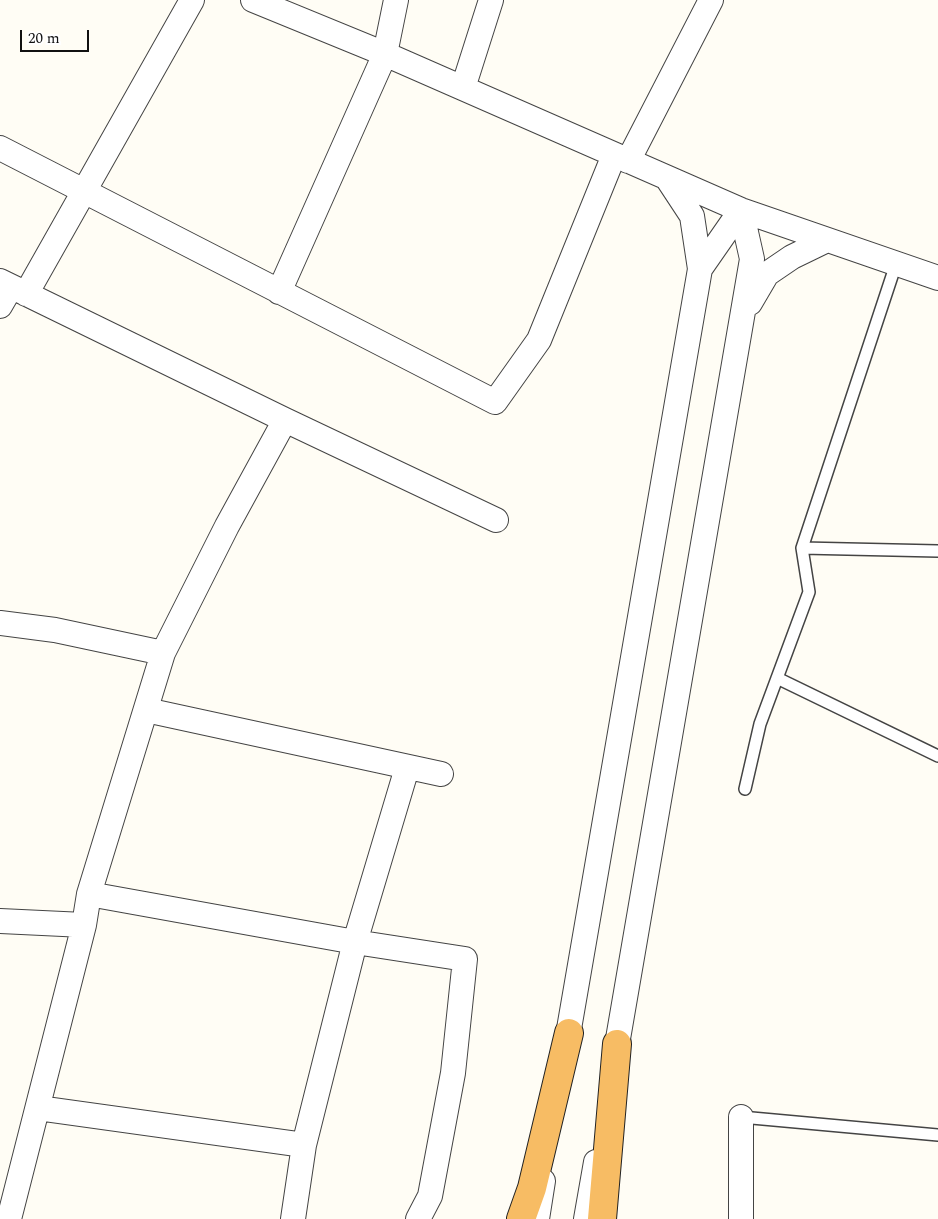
<!DOCTYPE html>
<style>
body{margin:0}
#map{position:relative;width:938px;height:1219px;overflow:hidden;background:#fffdf5;font-family:Spectral,serif}
canvas{display:block}
.scale{position:absolute;left:20px;top:30px;width:69px;height:22px;box-sizing:border-box;border:2px solid #111;border-top:0;padding-left:6px;font-size:15px;line-height:18px;white-space:nowrap;color:#111;-webkit-text-stroke:4px #fff;paint-order:stroke}
</style>
<div id="map">
<canvas width="938" height="1219"></canvas>
<div class="scale">20 m</div>
</div>
<script>
const ctx = document.querySelector('canvas').getContext('2d');
ctx.lineJoin = 'round';
function strokePath(path, color, width, dash) { ctx.strokeStyle = color; ctx.lineWidth = width; ctx.lineCap = dash ? 'butt' : 'round'; ctx.setLineDash(dash || []); ctx.stroke(path); }
const service = new Path2D(`
 M802 548 938 551
 M777 678 938 756
 M745 789 760 724 809 592 802 548 896 264
 M741 1117 938 1135`);
const minor = new Path2D(`
 M253 0 385 54 741 210 938 278
 M463 88 491 0
 M0 148 495 402 539 340 614 155
 M628 161 711 0
 M667 178 692 216 700 269
 M0 281 285 420 496 520
 M279 292 385 54 396 0
 M26 294 192 0
 M750 303 767 274 792 257 827 240
 M0 306 11 287
 M0 623 55 630 163 653
 M146 710 441 774
 M89 894 355 942 465 959 453 1073 430 1196 418 1219
 M0 921 84 925
 M565 1052 700 269 741 210
 M614 1062 752 259 741 210
 M38 1108 304 1145
 M9 1219 84 925 89 894 163 653 227 526 285 420
 M293 1219 304 1145 355 942 407 768
 M537 1219 543 1181
 M586 1219 596 1162
 M741 1219V1117`);
const trunk = new Path2D(`
 M521 1219 532 1188 569 1033
 M602 1219 617 1044`);
strokePath(service, '#444', 14);
strokePath(minor, '#444', 26);
strokePath(trunk, '#222', 30);
strokePath(service, '#fff', 11);
strokePath(minor, '#fff', 24);
strokePath(trunk, '#f7bc64', 28);
</script>
